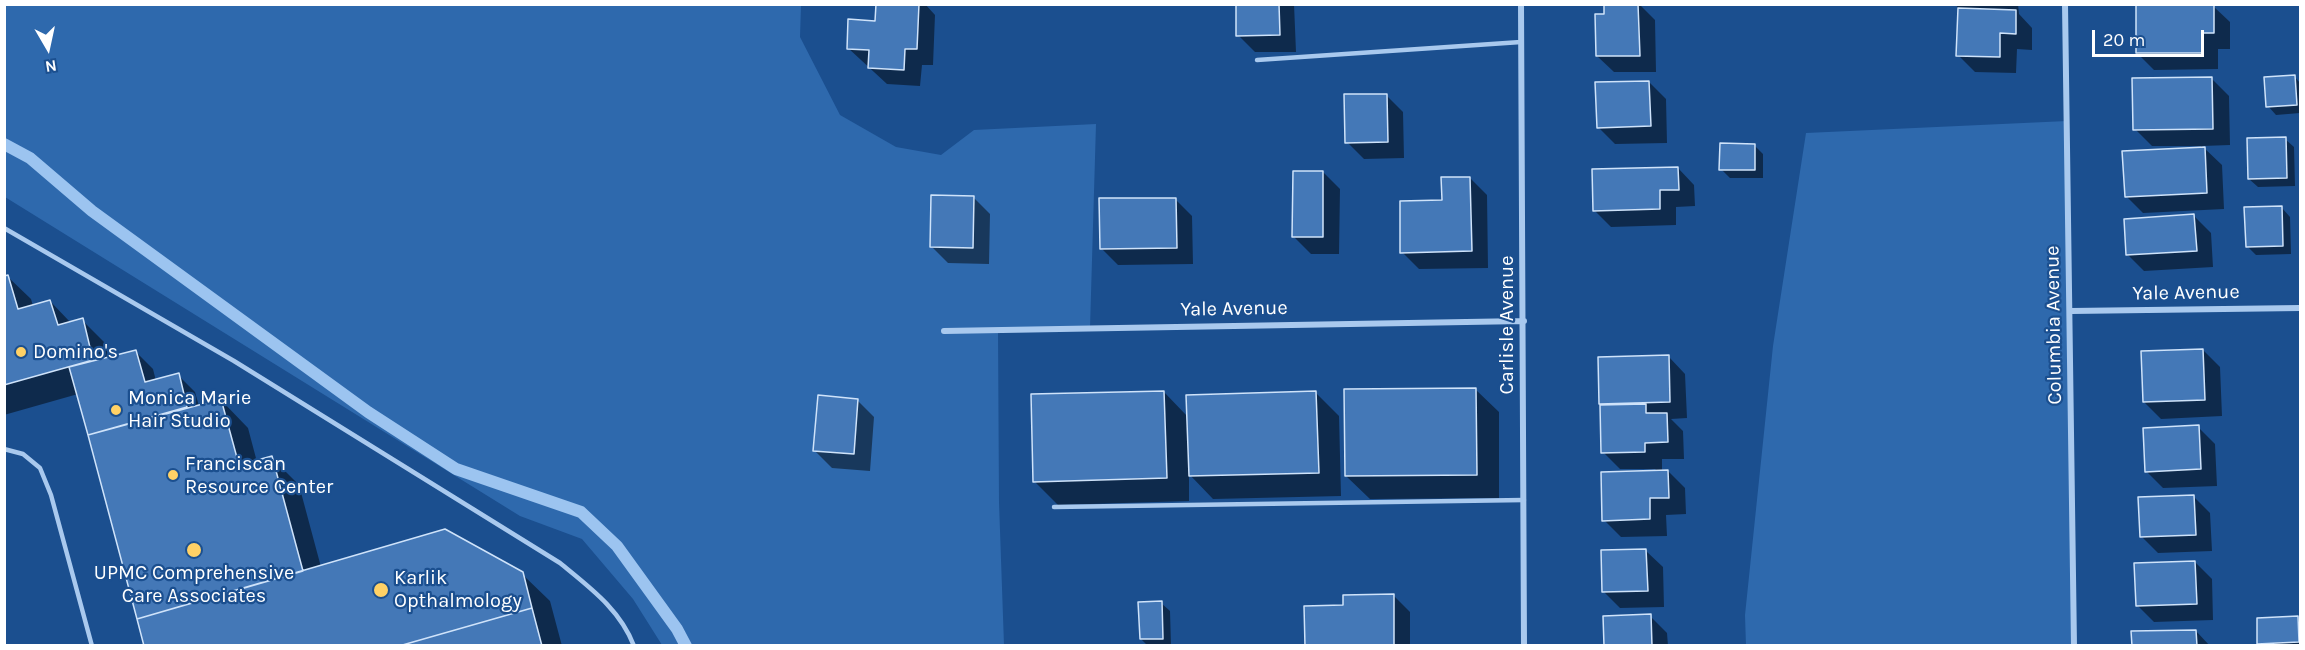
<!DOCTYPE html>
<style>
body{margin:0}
#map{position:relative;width:2305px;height:650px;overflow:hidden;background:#1b4f8f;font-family:Karla,sans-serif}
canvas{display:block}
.frame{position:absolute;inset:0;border:6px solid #fff;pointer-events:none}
.north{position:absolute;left:18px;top:18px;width:60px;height:60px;-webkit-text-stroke:4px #1b4f8f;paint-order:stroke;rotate:171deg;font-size:16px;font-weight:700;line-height:24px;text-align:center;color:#fff}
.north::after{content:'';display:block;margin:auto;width:21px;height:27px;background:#fff;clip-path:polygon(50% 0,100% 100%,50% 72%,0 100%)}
.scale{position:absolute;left:2092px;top:30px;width:112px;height:27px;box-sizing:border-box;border:3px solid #fff;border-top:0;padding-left:8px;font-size:18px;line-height:21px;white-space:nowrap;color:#fff;-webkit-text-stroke:4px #1b4f8f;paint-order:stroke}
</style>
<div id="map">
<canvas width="2305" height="650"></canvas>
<div class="frame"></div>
<div class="north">N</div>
<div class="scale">20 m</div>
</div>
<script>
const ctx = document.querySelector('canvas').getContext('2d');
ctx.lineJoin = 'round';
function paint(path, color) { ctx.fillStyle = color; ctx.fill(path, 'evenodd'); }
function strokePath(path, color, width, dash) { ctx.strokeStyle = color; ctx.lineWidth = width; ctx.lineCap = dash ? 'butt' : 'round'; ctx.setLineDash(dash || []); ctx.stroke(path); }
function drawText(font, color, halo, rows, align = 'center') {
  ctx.font = font + ' Karla,sans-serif'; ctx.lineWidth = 4.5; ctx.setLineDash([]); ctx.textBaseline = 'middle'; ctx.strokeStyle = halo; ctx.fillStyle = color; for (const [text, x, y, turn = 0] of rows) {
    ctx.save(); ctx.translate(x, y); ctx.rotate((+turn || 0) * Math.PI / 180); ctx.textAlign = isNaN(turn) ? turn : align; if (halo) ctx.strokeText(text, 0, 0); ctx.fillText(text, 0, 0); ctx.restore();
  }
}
const green = new Path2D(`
 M4 5H801L800 37 840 115 896 147 941 155 974 130 1096 124 1090 328 998 331 999 502 1004 645H662L633 599 582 539 520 516 5 197Z
 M2067 121 2074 645 1746 646 1745 615 1773 346 1806 133Z`);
const shadow = new Path2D(`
 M878 4H925L935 15 933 65H922L920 86 887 84 848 48 877 22Z
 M1237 4H1294L1296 52H1255L1238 35Z
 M1606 4H1639L1655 20 1656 72H1614L1597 56 1606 15Z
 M1955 4H2018L2019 14 2032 28V50L2017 49 2016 73 1975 72 1958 55 1959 9Z
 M2213 6 2230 22V49H2218V69L2154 70 2137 53Z
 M2294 76 2300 83V113L2276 115 2268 106Z
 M2212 79 2229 96 2230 145 2202 146 2222 165 2224 209 2143 213 2126 196 2201 148V146H2152L2135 129Z
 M1649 82 1666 99 1667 143 1615 144 1598 127Z
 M1386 95 1403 112 1404 158 1364 159 1347 142Z
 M2285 139 2294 147 2295 186 2258 187 2249 179Z
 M1754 145 1763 154V178H1730L1721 169Z
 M1678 168 1694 185 1695 206 1676 207V225L1611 227 1594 210Z
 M1323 172 1340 189 1339 254H1311L1294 237Z
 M1470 178 1487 195 1488 268 1419 269 1402 252 1443 202Z
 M973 197 990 214 989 264 948 263 931 246Z
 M1175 199 1192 216 1193 264 1118 265 1101 248Z
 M2282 208 2290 217 2291 254 2256 255 2247 246Z
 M2194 216 2211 233 2213 267 2144 271 2127 254Z
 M7 276 31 299 33 306 50 301 71 323 82 320 105 343 109 358 136 352 153 369 156 381 178 375 195 392 199 406 221 400 248 428 257 462 272 458 299 485 321 567 522 574 550 601 562 646H146L78 394 4 415V277ZM100 357 101 360 74 367V364Z
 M2203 350 2220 367 2222 416 2161 419 2144 402Z
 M1669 357 1685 374 1687 418 1671 419 1683 431 1684 459H1662V472L1668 471 1685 488 1686 514 1666 515 1667 536 1621 537 1604 520 1656 469H1620L1603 452 1604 406 1601 403Z
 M1475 389 1499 412V498L1370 499 1346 476Z
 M1164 392 1188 417 1316 393 1339 416 1341 496 1213 499 1189 474V501L1058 505 1034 481Z
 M857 400 874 417 870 471 832 468 815 451Z
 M2198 427 2215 444 2217 486 2163 488 2146 471Z
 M2193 496 2210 513 2212 551 2158 553 2141 536Z
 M1646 551 1663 567 1664 607 1620 608 1603 591Z
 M2195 562 2212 579 2213 620 2154 622 2137 605Z
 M1393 595 1410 612V646H1306L1345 607Z
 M1161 603 1170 611 1171 646H1148L1141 639Z
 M1650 616 1667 633 1668 646H1606Z
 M2297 618 2300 621V646H2261L2259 643Z
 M2196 631 2210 646H2133Z`);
const stream = new Path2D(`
 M4 144 30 158 92 211 368 412 456 469 581 512 617 546 677 629 686 646`);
const building = new Path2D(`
 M876 4H919L917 49H905L904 70 868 68 869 50 847 49 848 19 875 21Z
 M1236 4H1279L1280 35 1236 36Z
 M1604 4H1638L1640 56H1596L1595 14H1604Z
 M2136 4H2214V33H2202V53H2136Z
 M1958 8 2016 10V34L2000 33V57L1956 56Z
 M2295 75 2297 105 2266 107 2264 77Z
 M2212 77 2213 129 2133 130 2132 78Z
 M1649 81 1651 126 1597 128 1595 82Z
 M1344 94H1387L1388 142 1345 143Z
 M2286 137 2287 178 2248 179 2247 138Z
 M1720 143 1755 144V170H1719Z
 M2205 147 2207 193 2125 197 2122 151Z
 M1678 167 1679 190H1660V209L1593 211 1592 169Z
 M1293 171H1323V237H1292Z
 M1441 177H1470L1472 251 1400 253V201L1442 200Z
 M931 195 974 196 973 248 930 247Z
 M1099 198H1176L1177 248 1100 249Z
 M2282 206 2283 246 2246 247 2244 207Z
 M2194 214 2197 251 2126 255 2124 219Z
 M8 275 18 309 50 300 58 325 83 318 93 360 4 385V276Z
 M2203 349 2205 400 2143 402 2141 351Z
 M136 350 145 382 179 373 187 407 88 435 69 367Z
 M1669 355 1670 402 1599 404 1598 357Z
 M1476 388 1477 475 1345 476 1344 389Z
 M1164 391 1167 478 1033 482 1031 394Z
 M1316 391 1319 473 1189 476 1186 395Z
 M818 395 858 399 854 454 813 451Z
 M221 399 239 465 272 456 303 571 137 619 88 435Z
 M1646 404V413H1667L1668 442 1645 443V452L1601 453 1600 405Z
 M2199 425 2201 469 2145 472 2143 428Z
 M1668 470 1669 498H1650V519L1602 521 1601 472Z
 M2194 495 2196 535 2140 537 2138 497Z
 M445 529 523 572 532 608 399 646H144L137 619Z
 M1646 549 1648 591 1602 592 1601 550Z
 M2195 561 2197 604 2136 606 2134 563Z
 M1394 594V646H1305L1304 606 1343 605V595Z
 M1162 601 1163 639H1140L1138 602Z
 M532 608 542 646H399Z
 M1651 614 1652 646H1604L1603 616Z
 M2298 616 2299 642 2257 644V618Z
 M2196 630 2197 646H2132L2131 631Z`);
const service = new Path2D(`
 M1257 60 1521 42
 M4 228 234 361 560 563C589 587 620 609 634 646
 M4 449 23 454 40 468 51 495 92 646
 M1054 507 1524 500`);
const minor = new Path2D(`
 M1521 4 1524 646
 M2065 4 2074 646
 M2071 311 2300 308
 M944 331 1524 321`);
const markers = [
 [21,352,6,"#ffd166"],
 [116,410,6,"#ffd166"],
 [173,475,6,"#ffd166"],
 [194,550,8,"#ffd166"],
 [381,590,8,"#ffd166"]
];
const streetNames = [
 ["Yale Avenue",2186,293,-1],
 ["Yale Avenue",1234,309,-1],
 ["Carlisle Avenue",1507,325,-90],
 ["Columbia Avenue",2054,325,-91]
];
const poiNames = [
 ["Domino's",33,352],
 ["Monica Marie",128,398],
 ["Hair Studio",128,421],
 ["Franciscan",185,464],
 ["Resource Center",185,487],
 ["UPMC Comprehensive",194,573,"center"],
 ["Care Associates",194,596,"center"],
 ["Karlik",394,578],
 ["Opthalmology",394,601]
];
paint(green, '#2e69ad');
paint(shadow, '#0007');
strokePath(stream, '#9cc4f0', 12);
paint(building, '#4478b7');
strokePath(building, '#cfe3fa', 1.5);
strokePath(service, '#a9c9ee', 4.5);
strokePath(minor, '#a9c9ee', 6);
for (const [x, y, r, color] of markers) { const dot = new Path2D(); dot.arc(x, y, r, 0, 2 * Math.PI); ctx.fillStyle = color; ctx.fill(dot); strokePath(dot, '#1b4f8f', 2); }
drawText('20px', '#fff', '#1b4f8f', streetNames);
drawText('20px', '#fff', '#1b4f8f', poiNames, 'left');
</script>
